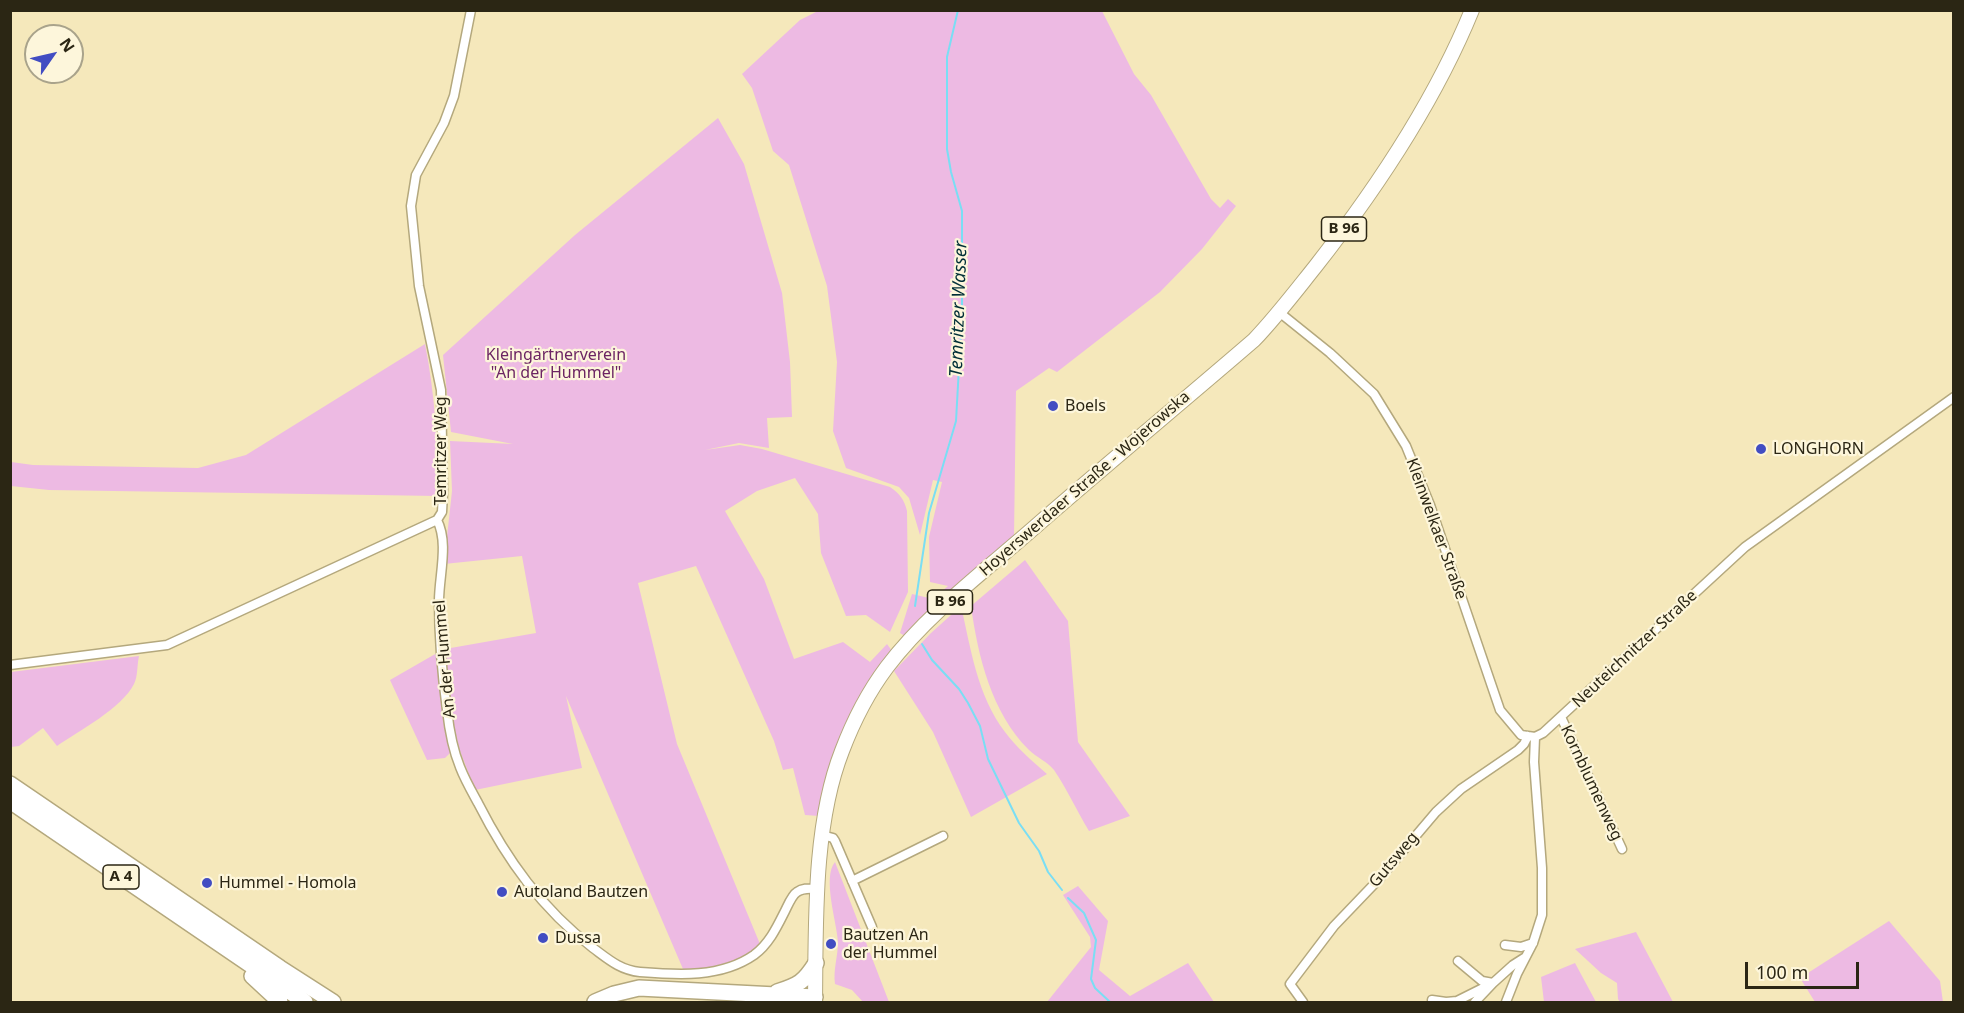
<!DOCTYPE html>
<meta charset="utf-8">
<style>
body{margin:0}
#map{position:relative;width:1964px;height:1013px;overflow:hidden;background:#f5e8bb;font-family:"Noto Sans",sans-serif}
canvas{display:block}
.frame{position:absolute;inset:0;border:12px solid #2b2614;pointer-events:none}
.north{position:absolute;left:24px;top:24px;width:60px;height:60px;box-sizing:border-box;background:#fdf6db;border:2px solid #a9a38b;border-radius:50%;rotate:56deg;font-size:16px;font-weight:700;line-height:24px;text-align:center;color:#2b2614}
.north::after{content:'';display:block;margin:auto;width:21px;height:27px;background:#424dc2;clip-path:polygon(50% 0,100% 100%,50% 72%,0 100%)}
.scale{position:absolute;left:1745px;top:962px;width:114px;height:27px;box-sizing:border-box;border:3px solid #2b2614;border-top:0;padding-left:8px;font-size:18px;line-height:21px;white-space:nowrap;color:#2b2614;-webkit-text-stroke:4px #fdf6db;paint-order:stroke}
</style>
<div id="map">
<canvas width="1964" height="1013"></canvas>
<div class="frame"></div>
<div class="north">N</div>
<div class="scale">100 m</div>
</div>
<script>
const ctx = document.querySelector('canvas').getContext('2d');
ctx.lineJoin = 'round';
function paint(path, color) { ctx.fillStyle = color; ctx.fill(path, 'evenodd'); }
function strokePath(path, color, width, dash) { ctx.strokeStyle = color; ctx.lineWidth = width; ctx.lineCap = dash ? 'butt' : 'round'; ctx.setLineDash(dash || []); ctx.stroke(path); }
function drawText(font, color, halo, rows, align = 'center') {
  ctx.font = font + ' "Noto Sans",sans-serif'; ctx.lineWidth = 4.5; ctx.setLineDash([]); ctx.textBaseline = 'middle'; ctx.strokeStyle = halo; ctx.fillStyle = color; for (const [text, x, y, turn = 0] of rows) {
    ctx.save(); ctx.translate(x, y); ctx.rotate((+turn || 0) * Math.PI / 180); ctx.textAlign = isNaN(turn) ? turn : align; if (halo) ctx.strokeText(text, 0, 0); ctx.fillText(text, 0, 0); ctx.restore();
  }
}
const green = new Path2D(`
 M818 11H1102L1134 74 1151 95 1211 199 1220 208 1228 199 1236 206 1202 249 1160 292 1057 372 1049 368 1016 391 1014 537 905 636 900 633 912 594 933 599 948 586 930 582 929 537 942 482 933 480 920 535 909 498 899 487 846 468 833 431 837 362 827 286 789 165 773 151 752 88 742 74 800 20Z
 M718 118 744 164 782 293 790 362 792 417 767 418 769 448 739 443 705 450 740 445 762 449 890 487C900 494 904 499 907 511L908 592 890 632 866 615 846 616 821 553 818 514 795 478 757 491 725 511 764 579 794 659 843 642 870 662 887 644 892 651 819 816 805 815 793 768 783 770 774 741 696 566 638 583 677 744 760 944C734 968 718 971 683 969L566 696 582 768 475 790 460 751 450 711 445 649 536 633 522 556 444 564 452 491 450 441 513 444 451 432 443 355 575 235Z
 M425 344C435 394 438 445 438 496L49 490 11 486V462L33 465 198 468 246 455Z
 M1025 560 1068 621 1078 742 1130 816 1089 831C1077 811 1067 789 1054 770 1048 762 1036 757 1029 750 991 712 978 656 971 606Z
 M961 606C971 649 977 695 1005 732 1016 747 1032 761 1047 774L971 817 933 732 894 671 931 633Z
 M437 653 443 712 451 752 445 758 427 760 390 680Z
 M139 656C137 664 138 676 134 684 122 708 79 731 57 746L43 728 19 746 11 747V672Z
 M835 862 889 1002H863L852 990 835 984C833 970 838 956 838 942 837 923 822 877 835 862Z
 M1078 886 1108 921 1099 970 1130 996 1188 963 1214 1002H1047L1091 947 1090 937 1063 895Z
 M1889 921 1940 981 1943 1002H1815L1800 978Z
 M1636 932 1673 1002H1620L1618 999 1617 983 1601 973 1575 949Z
 M1575 963 1596 1002H1544L1541 977Z`);
const stream = new Path2D(`
 M915 606 929 513 956 421 962 313V211L951 172 947 149V57L958 10
 M922 644 932 660 959 689 968 703 980 726 988 759 1019 823 1039 851 1048 872 1062 890
 M1068 898 1084 913 1096 940 1091 979 1095 988 1110 1002`);
const street = new Path2D(`
 M1279 312 1330 353 1374 394 1406 446 1430 505 1500 710 1521 735 1535 737
 M437 520C449 543 439 576 439 601 439 637 442 674 447 710 449 728 453 750 460 767 465 780 472 792 478 803 507 860 542 909 593 948 608 959 620 970 640 972 678 975 721 978 754 955 769 944 777 927 785 911 788 905 792 895 797 892 804 887 811 889 819 889
 M10 665 167 645 437 520 442 512 443 493 441 390 419 286 411 206 416 175 444 123 454 96 471 10
 M1561 717 1622 849
 M1535 737 1543 733 1745 547 1954 397
 M822 835 833 838 835 841 872 927
 M852 881 943 836
 M1505 945 1521 947 1533 943
 M1458 961 1482 981 1493 983 1513 965 1524 958
 M1432 1000 1446 1002
 M1303 1002 1290 984 1334 926 1380 878 1436 812 1461 789 1518 750 1524 744 1528 736
 M1446 1002 1457 1001 1493 983 1475 1002
 M1506 1002 1517 974 1533 943 1542 915V868L1534 762 1535 737`);
const primary = new Path2D(`
 M815 1002C816 923 813 825 842 751 853 722 869 691 887 667 926 615 987 569 1036 526 1108 463 1181 403 1254 340 1276 317 1295 292 1315 267 1377 188 1434 103 1472 10`);
const highway = new Path2D(`
 M10 784 280 968 333 1002
 M10 801 305 1002
 M252 976 280 1002
 M777 992C799 985 804 982 816 963
 M595 1002 614 994 639 988 815 997`);
const markers = [
 [1053,406,6,"#424dc2"],
 [1761,449,6,"#424dc2"],
 [207,883,6,"#424dc2"],
 [502,892,6,"#424dc2"],
 [543,938,6,"#424dc2"],
 [831,944,6,"#424dc2"]
];
const shields = [
 [1344,229,45],
 [950,602,45],
 [121,877,36]
];
const shieldNames = [
 ["B 96",1344,229],
 ["B 96",950,602],
 ["A 4",121,877]
];
const parkNames = [
 ["Kleingärtnerverein",556,355],
 ["\"An der Hummel\"",556,373]
];
const poiNames = [
 ["Boels",1065,406],
 ["LONGHORN",1773,449],
 ["Hummel - Homola",219,883],
 ["Autoland Bautzen",514,892],
 ["Bautzen An",843,935],
 ["der Hummel",843,953],
 ["Dussa",555,938]
];
const streetNames = [
 ["Temritzer Weg",441,451,-90],
 ["Hoyerswerdaer Straße - Wojerowska",1085,484,-41],
 ["Kleinwelkaer Straße",1436,529,70],
 ["Neuteichnitzer Straße",1635,649,-43],
 ["An der Hummel",445,659,-95],
 ["Kornblumenweg",1591,783,65],
 ["Gutsweg",1394,860,-50]
];
const waterNames = [
 ["Temritzer Wasser",959,309,-88]
];
paint(green, '#edbae3');
strokePath(stream, '#7adef4', 2);
strokePath(street, '#b4a87d', 11);
strokePath(primary, '#b4a87d', 16);
strokePath(highway, '#b4a87d', 18);
strokePath(street, '#fff', 8);
strokePath(primary, '#fff', 14);
strokePath(highway, '#fff', 15);
for (const [x, y, r, color] of markers) { const dot = new Path2D(); dot.arc(x, y, r, 0, 2 * Math.PI); ctx.fillStyle = color; ctx.fill(dot); strokePath(dot, '#fdf6db', 2); }
for (const [x, y, w] of shields) { const box = new Path2D(); box.roundRect(x - w / 2, y - 12, w, 24, 4.5); ctx.fillStyle = '#fdf6db'; ctx.fill(box); strokePath(box, '#2b2614', 1.5); }
drawText('bold 15px', '#2b2614', null, shieldNames);
drawText('16px', '#6c2463', '#fdf6db', parkNames);
drawText('16px', '#2b2614', '#fdf6db', poiNames, 'left');
drawText('16px', '#2b2614', '#fdf6db', streetNames);
drawText('italic 18px', '#002f38', '#fdf6db', waterNames);
</script>
